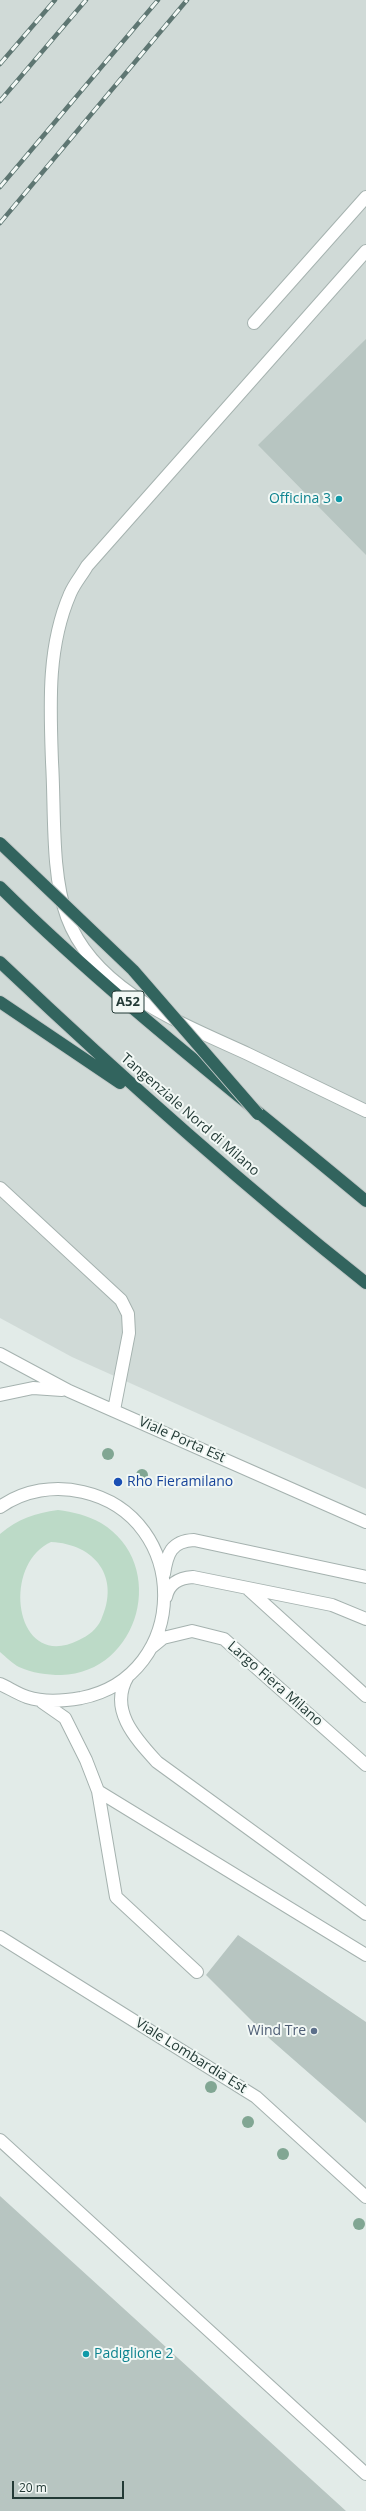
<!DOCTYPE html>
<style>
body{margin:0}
#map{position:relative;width:366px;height:2511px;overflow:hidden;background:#e2ebe8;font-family:"Open Sans",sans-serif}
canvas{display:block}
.scale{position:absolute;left:12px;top:2481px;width:112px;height:18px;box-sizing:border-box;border:2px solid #233a36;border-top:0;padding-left:5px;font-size:12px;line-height:14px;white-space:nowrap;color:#233a36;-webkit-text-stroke:3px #f2f8f5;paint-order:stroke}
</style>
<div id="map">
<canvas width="366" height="2511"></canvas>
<div class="scale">20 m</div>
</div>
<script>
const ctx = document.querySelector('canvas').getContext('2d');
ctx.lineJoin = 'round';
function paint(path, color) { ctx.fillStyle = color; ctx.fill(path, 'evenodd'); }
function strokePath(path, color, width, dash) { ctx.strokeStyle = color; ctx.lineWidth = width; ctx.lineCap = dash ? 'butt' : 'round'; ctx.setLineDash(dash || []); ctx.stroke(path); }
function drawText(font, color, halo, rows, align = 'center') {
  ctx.font = font + ' "Open Sans",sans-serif'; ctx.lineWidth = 4; ctx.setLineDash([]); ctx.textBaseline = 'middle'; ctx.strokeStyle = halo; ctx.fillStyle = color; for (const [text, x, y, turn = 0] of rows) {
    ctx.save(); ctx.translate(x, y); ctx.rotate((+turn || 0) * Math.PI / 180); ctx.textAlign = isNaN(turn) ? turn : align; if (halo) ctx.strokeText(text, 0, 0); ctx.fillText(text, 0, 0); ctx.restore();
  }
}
const built = new Path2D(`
 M0 0H366V1489L72 1357 0 1318Z`);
const green = new Path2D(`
 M58 1510C73 1512 87 1515 101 1523 169 1564 140 1673 61 1675 47 1675 32 1673 19 1667 13 1664 6 1657 0 1652V1534C18 1519 35 1513 58 1510ZM51 1542C95 1544 121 1577 101 1620 97 1629 88 1636 79 1640 15 1673 0 1565 51 1542Z`);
const building = new Path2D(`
 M366 339V555L258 445Z
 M238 1935 366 2022V2123L270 2039 206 1975Z
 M0 2196 346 2511H0Z`);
const minor = new Path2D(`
 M366 251 87 566C82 575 74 584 70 594 47 647 50 705 52 762 55 809 51 874 67 917 94 991 183 1024 248 1054 287 1073 327 1092 366 1111
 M254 323 366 197
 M0 1188 121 1300 128 1314 129 1333 114 1410
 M0 1354 69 1391 366 1522
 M0 1395 33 1388 62 1390
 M0 1507C24 1490 55 1485 83 1492 192 1517 191 1676 81 1698 64 1701 45 1703 27 1697 18 1694 9 1688 0 1684
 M164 1574C167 1554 171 1541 194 1540L366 1577
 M248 1589 366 1696
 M166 1597C169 1583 179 1578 193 1577L332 1605 366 1619
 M152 1647 163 1638 192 1631 224 1639 366 1765
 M128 1676C108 1709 135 1738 157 1762L366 1914
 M42 1702 65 1718 86 1760 98 1791 116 1897 197 1972
 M98 1791 366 1955
 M0 1937 256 2097 366 2197
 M0 2140 366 2474`);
const highway = new Path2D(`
 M0 887C114 1000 243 1098 366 1201
 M0 962C118 1074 239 1182 366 1283
 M0 1002 120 1083`);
const rail = new Path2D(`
 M0 64 55 0
 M0 101 86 0
 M0 187 158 0
 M0 223 187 0`);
const highwayBridge = new Path2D(`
 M0 843 133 970 258 1114`);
const trees = [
 [108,1454],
 [142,1475],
 [211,2087],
 [248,2122],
 [283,2154],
 [359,2224]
];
const markers = [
 [339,499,4,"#0f9aa8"],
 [118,1482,5,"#1a4fb4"],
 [314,2031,4,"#5c6f8a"],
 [86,2354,4,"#0f9aa8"]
];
const shields = [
 [128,1002,32]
];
const shieldNames = [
 ["A52",128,1002]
];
const cultureNames = [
 ["Officina 3",331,499],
 ["Padiglione 2",94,2354,"left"]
];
const streetNames = [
 ["Tangenziale Nord di Milano",190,1115,41],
 ["Viale Porta Est",182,1440,24],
 ["Largo Fiera Milano",275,1684,41],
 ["Viale Lombardia Est",191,2056,32]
];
const transitNames = [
 ["Rho Fieramilano",127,1482]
];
const serviceNames = [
 ["Wind Tre",306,2031]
];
paint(built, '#d0dad7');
paint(green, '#bcdac7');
paint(building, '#b7c5c1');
strokePath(minor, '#a5b2af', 14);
strokePath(highway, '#c1c8c7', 14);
strokePath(minor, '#fff', 12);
strokePath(highway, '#32645e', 12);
strokePath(rail, '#5e7672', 4.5);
strokePath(rail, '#f2f8f5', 3, [9]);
strokePath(highwayBridge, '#c1c8c7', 14, []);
strokePath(highwayBridge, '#32645e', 12);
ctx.fillStyle = '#81a693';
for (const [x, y] of trees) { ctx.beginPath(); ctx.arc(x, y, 6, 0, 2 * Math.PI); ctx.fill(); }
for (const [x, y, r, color] of markers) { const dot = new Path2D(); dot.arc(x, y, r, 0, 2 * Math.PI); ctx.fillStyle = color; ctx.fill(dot); strokePath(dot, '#f2f8f5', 1.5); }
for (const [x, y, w] of shields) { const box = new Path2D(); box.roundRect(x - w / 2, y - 11, w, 22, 3); ctx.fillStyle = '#f2f8f5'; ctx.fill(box); strokePath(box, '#233a36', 1); }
drawText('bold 13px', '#233a36', null, shieldNames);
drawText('14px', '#0d838f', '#f2f8f5', cultureNames, 'right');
drawText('14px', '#233a36', '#f2f8f5', streetNames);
drawText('14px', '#164399', '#f2f8f5', transitNames, 'left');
drawText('14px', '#4e5e75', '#f2f8f5', serviceNames, 'right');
</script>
